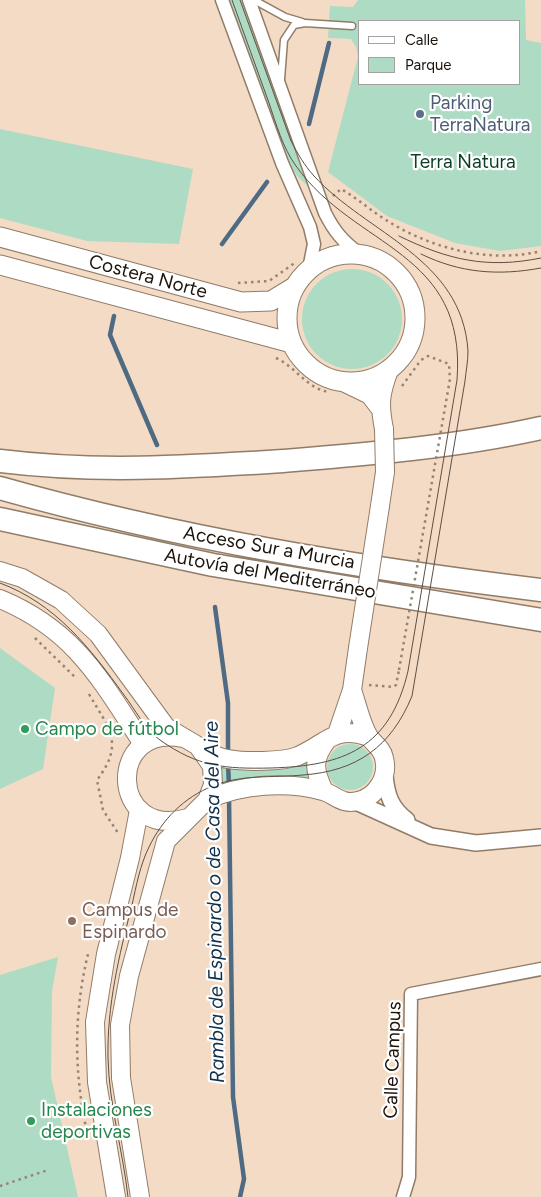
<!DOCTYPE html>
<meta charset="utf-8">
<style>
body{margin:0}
#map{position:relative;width:541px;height:1197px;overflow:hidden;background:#f3dbc5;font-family:Figtree,sans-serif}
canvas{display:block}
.legend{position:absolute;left:358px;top:20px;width:162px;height:65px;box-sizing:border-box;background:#fff;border:1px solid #a4a19e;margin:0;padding:6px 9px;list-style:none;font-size:15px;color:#1c140c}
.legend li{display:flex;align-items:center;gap:10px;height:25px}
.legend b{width:25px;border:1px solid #a4a19e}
</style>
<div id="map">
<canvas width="541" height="1197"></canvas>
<ul class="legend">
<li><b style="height:6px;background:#fff"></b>Calle</li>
<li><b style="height:14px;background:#aedbc4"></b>Parque</li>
</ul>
</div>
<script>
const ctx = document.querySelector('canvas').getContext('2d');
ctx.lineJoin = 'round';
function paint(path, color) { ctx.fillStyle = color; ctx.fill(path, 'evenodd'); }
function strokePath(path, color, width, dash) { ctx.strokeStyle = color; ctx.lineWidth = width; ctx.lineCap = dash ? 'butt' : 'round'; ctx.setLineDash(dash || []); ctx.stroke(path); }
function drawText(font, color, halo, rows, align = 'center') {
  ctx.font = font + ' Figtree,sans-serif'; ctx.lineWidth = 4.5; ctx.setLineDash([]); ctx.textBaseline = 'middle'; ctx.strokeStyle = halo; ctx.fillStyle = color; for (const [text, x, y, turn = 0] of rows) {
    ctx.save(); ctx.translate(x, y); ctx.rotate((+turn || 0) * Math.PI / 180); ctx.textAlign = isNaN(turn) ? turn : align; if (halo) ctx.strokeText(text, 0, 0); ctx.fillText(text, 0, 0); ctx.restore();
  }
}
const green = new Path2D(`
 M227 0H245L312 190 298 177 286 160Z
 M358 0H525L526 40 541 43V246L500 251 455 243 387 216 328 172 358 57 356 47 351 39 328 38 330 6 353 7ZM360 21H520V84H360Z
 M0 129 193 169 179 244 87 241 0 218Z
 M302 319a50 50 0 1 1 100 0a50 50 0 1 1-100 0Z
 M0 648 55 688 43 769 0 789Z
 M327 767a23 23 0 1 1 46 0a23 23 0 1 1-46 0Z
 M307 760 308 781 217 789 216 762Z
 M58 957 52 991 51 1077 78 1197H0V975Z`);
const stream = new Path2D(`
 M309 124 329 43
 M222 244 267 182
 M114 316 110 335 157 445
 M215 607 228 703V754
 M228 762 229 787
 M229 797 233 1097 244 1179 240 1197`);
const path = new Path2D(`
 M333 196 341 189C357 198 370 210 386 220 430 248 489 264 541 251
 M238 283 269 281 296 262
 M276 358C296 367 307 389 329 392
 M402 386 421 360 428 356 449 364 450 379
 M35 638 76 678
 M369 685 393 687 396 685 399 670
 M89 694C109 729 125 743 97 780L103 810 118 833
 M88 1137C74 1075 73 1016 88 954
 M0 1186 48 1170`);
const service = new Path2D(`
 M254 0 285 17 302 22
 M281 79 284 40 294 25 305 23 352 26`);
const minor = new Path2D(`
 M222 0 282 163 310 227 314 244 309 269
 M249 0 325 213C334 231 343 242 360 254
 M403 1197 409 1177 411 994 541 969`);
const tertiary = new Path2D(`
 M385 776C387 795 391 808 407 820
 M356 802 431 836 476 843 541 837`);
const secondary = new Path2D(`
 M343 382 370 395 379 407
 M384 429C379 404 380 394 389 370
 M380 506 385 472
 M0 571 22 578 61 600 98 634 166 727 198 746 212 766 213 785 207 800 166 841 129 976 120 1025 121 1078 140 1197
 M0 599C75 630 101 680 143 744
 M337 734 352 690 358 648
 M183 738C106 722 109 841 188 818
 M199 747C208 752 218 758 228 759 245 762 282 762 298 756 328 743 333 725 369 737
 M324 791C314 770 312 760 327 740
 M207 800C240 784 287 781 323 791 336 795 341 805 358 801 376 797 389 777 384 758 382 748 374 744 369 737 361 724 357 704 352 690
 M116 1197 97 1082 95 1022 106 954 130 858 139 810`);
const primary = new Path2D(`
 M0 237 241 302 271 301 294 287
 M287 318a64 64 0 1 1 128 0a64 64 0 1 1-128 0Z
 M0 265 292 343`);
const motorway = new Path2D(`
 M0 461C95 473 187 467 283 461 369 454 456 447 541 428
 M0 488C177 538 359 568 541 590
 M0 519 213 565 541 620`);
const tram = new Path2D(`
 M399 236C448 260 487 269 541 258
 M421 254C460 273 498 276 541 268
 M0 583C56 604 90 648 124 695 135 709 145 730 160 740 198 767 225 769 271 768 344 766 390 748 408 671L457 380C467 250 355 249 296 166 283 148 276 124 269 103 257 69 244 34 232 0
 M128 1197C123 1151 109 1105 108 1058 107 1005 119 956 132 905 136 887 140 865 149 847 162 820 184 797 213 786 242 774 272 778 303 775 357 771 391 747 412 696L465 381C466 371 468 361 468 351 462 258 367 234 314 176 304 165 298 154 291 141L240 0`);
const pathBridge = new Path2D(`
 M399 670 450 379`);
const secondaryBridge = new Path2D(`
 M384 429 385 472
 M358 648 380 506`);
const markers = [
 [420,114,5,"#5c6f8a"],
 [25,729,5,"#2e9e5b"],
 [72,921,5,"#8d6e63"],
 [31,1121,5,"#2e9e5b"]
];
const serviceNames = [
 ["Parking",430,103],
 ["TerraNatura",430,125]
];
const parkNames = [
 ["Terra Natura",463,162]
];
const streetNames = [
 ["Costera Norte",148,277,15],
 ["Acceso Sur a Murcia",269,548,10],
 ["Autovía del Mediterráneo",270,574,10],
 ["Calle Campus",393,1060,-88]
];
const leisureNames = [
 ["Campo de fútbol",35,729],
 ["Instalaciones",41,1110],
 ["deportivas",41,1132]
];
const educationNames = [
 ["Campus de",82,910],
 ["Espinardo",82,932]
];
const waterNames = [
 ["Rambla de Espinardo o de Casa del Aire",215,902,-91]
];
paint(green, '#aedbc4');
strokePath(stream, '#4f6a83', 4.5);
strokePath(service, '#917c68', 9);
strokePath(minor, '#917c68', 15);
strokePath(tertiary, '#917c68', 18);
strokePath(secondary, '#917c68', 20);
strokePath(primary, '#917c68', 21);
strokePath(motorway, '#917c68', 25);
strokePath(path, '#958474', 2.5, [2.5, 4]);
strokePath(service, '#fff', 6);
strokePath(minor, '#fff', 12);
strokePath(tertiary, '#fff', 15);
strokePath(secondary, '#fff', 18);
strokePath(primary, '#fff', 19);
strokePath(motorway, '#fff', 22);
strokePath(tram, '#5d5044', 1);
strokePath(secondaryBridge, '#917c68', 20, []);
strokePath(pathBridge, '#958474', 2.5, [2.5, 4]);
strokePath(secondaryBridge, '#fff', 18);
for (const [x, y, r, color] of markers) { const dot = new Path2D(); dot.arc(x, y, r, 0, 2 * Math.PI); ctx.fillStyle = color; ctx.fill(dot); strokePath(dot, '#fff', 2); }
drawText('19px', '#4e5e75', '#fff', serviceNames, 'left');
drawText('19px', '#0a3e2a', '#fff', parkNames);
drawText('19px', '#1c140c', '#fff', streetNames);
drawText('19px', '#27864d', '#fff', leisureNames, 'left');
drawText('19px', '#785e54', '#fff', educationNames, 'left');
drawText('italic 20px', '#10314c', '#fff', waterNames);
</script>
